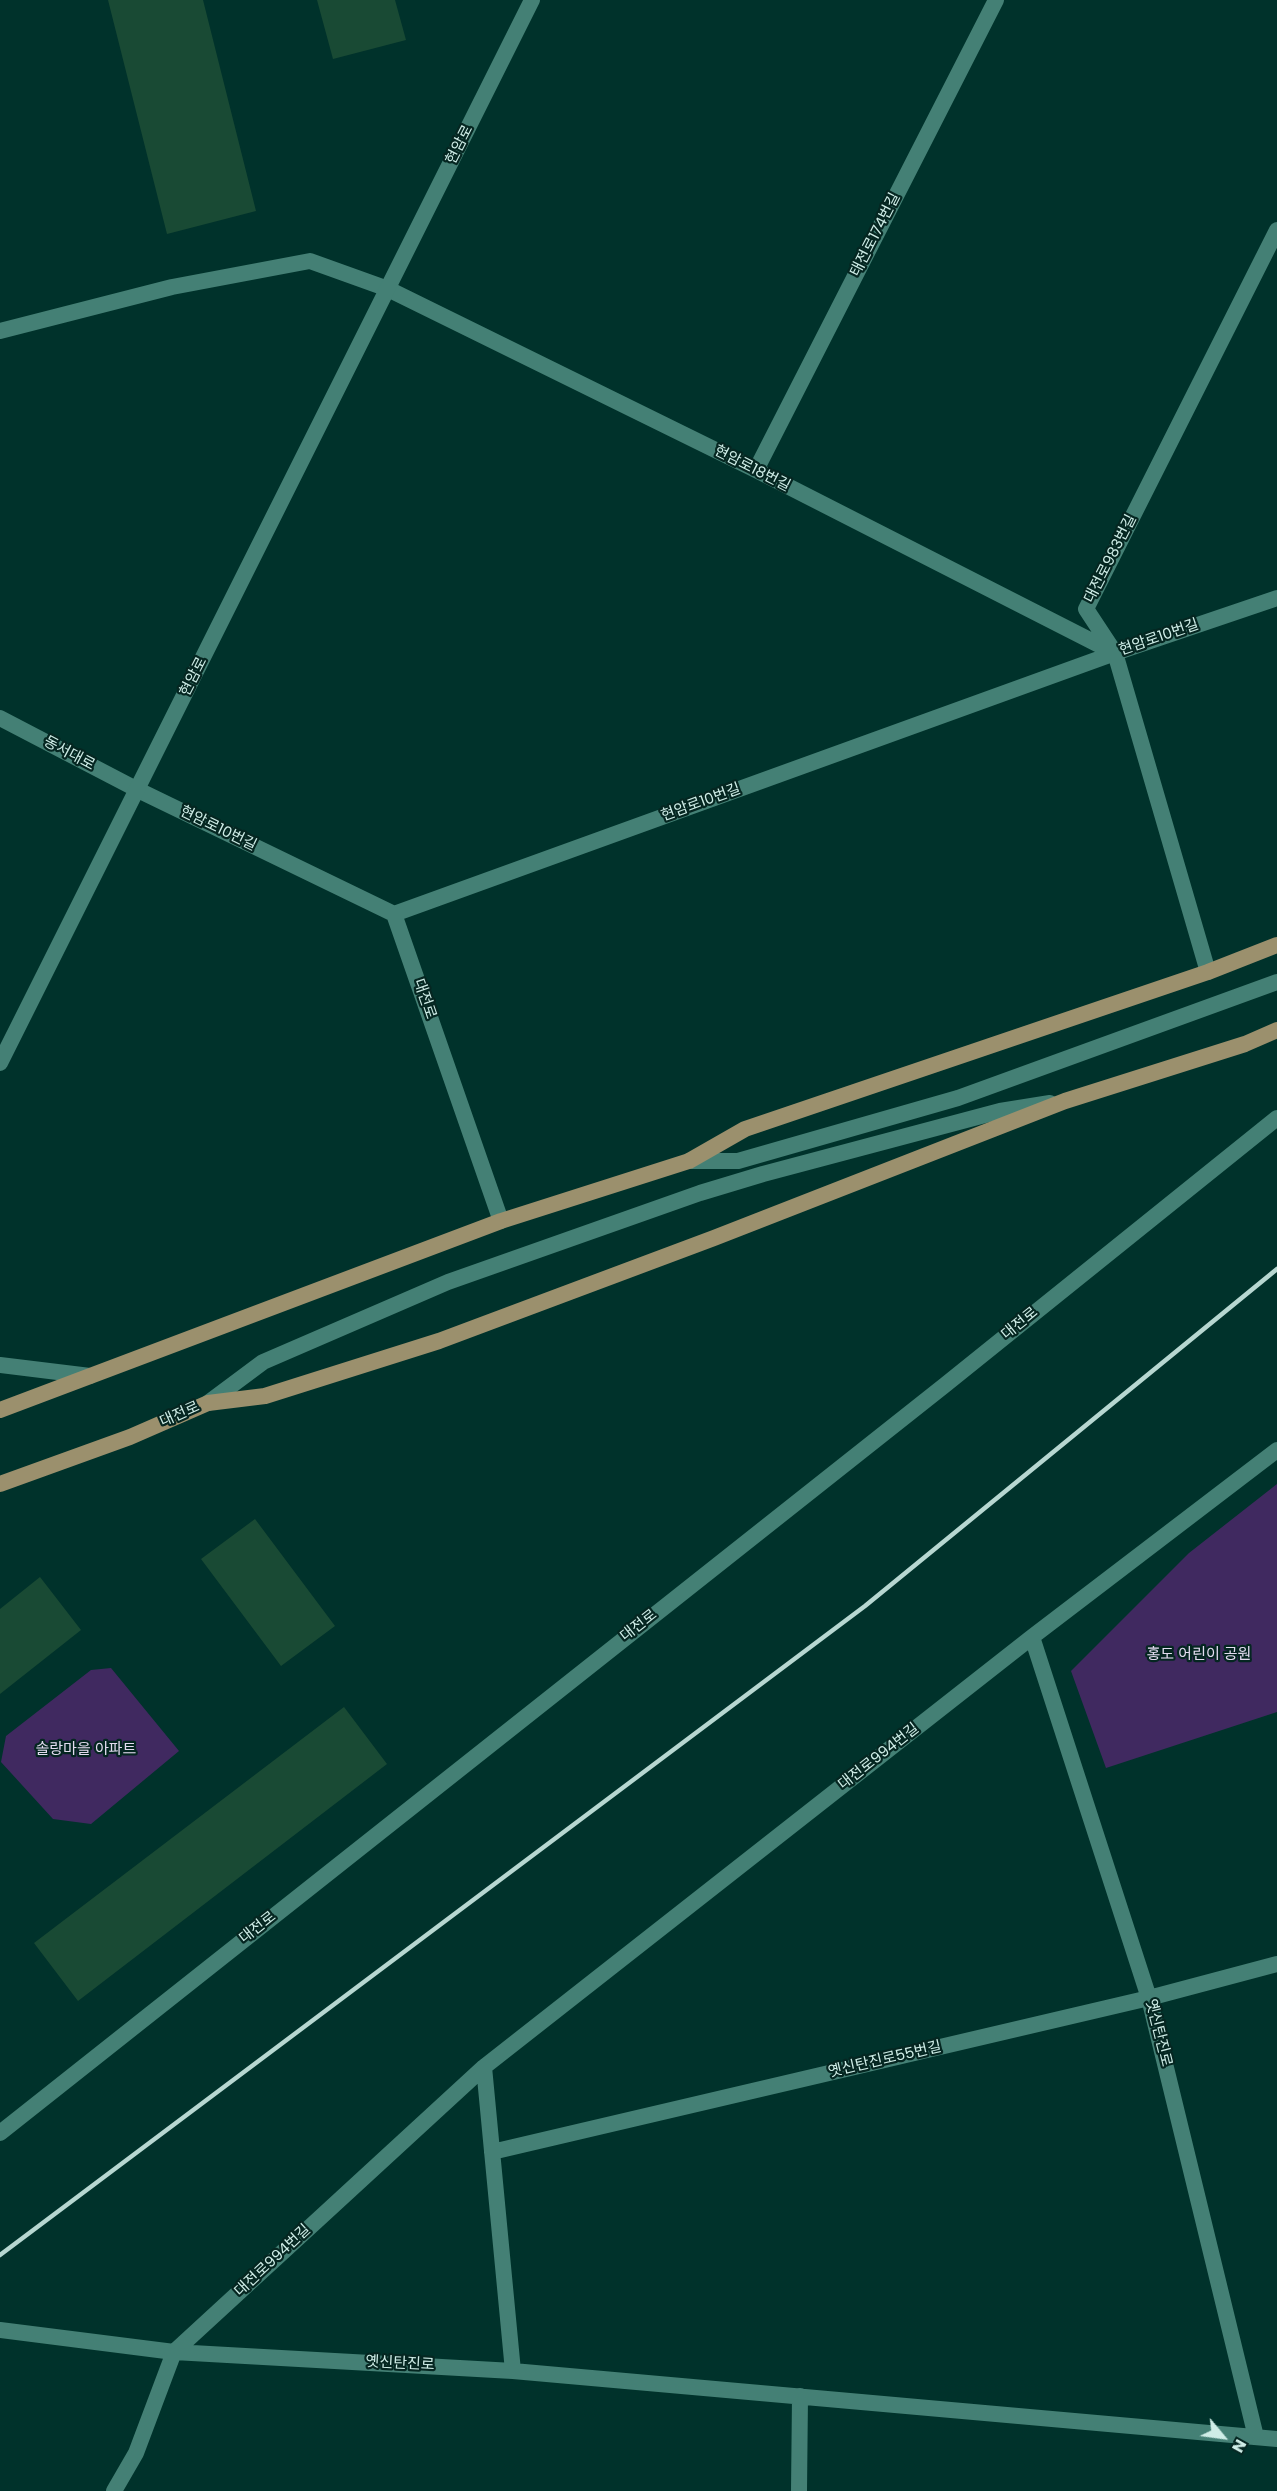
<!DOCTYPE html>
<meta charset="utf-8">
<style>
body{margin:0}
#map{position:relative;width:1277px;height:2491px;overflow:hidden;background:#00322b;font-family:Poppins,sans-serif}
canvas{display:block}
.north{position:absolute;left:1193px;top:2407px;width:60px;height:60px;-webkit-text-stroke:4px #052621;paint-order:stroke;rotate:119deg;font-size:16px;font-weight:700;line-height:24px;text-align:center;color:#cfede7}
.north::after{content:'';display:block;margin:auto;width:21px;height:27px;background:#cfede7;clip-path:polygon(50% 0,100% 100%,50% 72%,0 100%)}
</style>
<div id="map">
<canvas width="1277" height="2491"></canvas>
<div class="north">N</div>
</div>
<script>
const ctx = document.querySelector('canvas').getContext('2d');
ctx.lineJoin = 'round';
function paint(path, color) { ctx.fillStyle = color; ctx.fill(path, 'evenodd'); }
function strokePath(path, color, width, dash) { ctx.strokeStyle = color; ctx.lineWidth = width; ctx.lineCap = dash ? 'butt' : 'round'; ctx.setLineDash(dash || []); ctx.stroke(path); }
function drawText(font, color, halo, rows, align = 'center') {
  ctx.font = font + ' Poppins,"Noto Sans KR",sans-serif'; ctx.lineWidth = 4.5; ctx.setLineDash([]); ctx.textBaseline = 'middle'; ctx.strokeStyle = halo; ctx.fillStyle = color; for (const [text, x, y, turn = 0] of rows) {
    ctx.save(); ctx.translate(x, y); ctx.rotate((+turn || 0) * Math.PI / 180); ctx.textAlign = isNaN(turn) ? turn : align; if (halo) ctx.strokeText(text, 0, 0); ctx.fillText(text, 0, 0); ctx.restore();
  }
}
const green = new Path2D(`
 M1277 1484V1712L1106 1768 1071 1671 1189 1553Z
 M111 1668 179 1751 91 1824 53 1819 1 1762 6 1736 91 1670Z`);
const building = new Path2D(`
 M108 0H203L256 211 167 234Z
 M317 0H395L406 40 333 59Z
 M255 1519 335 1626 281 1666 201 1559Z
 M40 1577 81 1630 0 1694V1609Z
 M344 1707 387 1764 78 2001 34 1943Z`);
const service = new Path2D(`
 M0 331 172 287 310 261 388 289
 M689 1161H738L958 1098 1277 982
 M208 1403 263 1362 448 1282 700 1193 763 1174 1000 1111 1050 1103`);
const minor = new Path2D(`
 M388 289 756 470 1115 653
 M756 470 996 0
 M0 718 138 790 394 914 1115 653 1277 598
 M394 914 501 1221
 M1208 972 1115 653 1086 609 1277 230
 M1032 1637 1149 1998 1256 2437
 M484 2067 513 2371
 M0 2133 945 1385 1277 1118
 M492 2152 1149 1998 1277 1964
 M0 2330 174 2352 513 2371 1277 2439
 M114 2491 136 2453 174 2352 484 2067 1032 1637 1277 1450
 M799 2491 800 2396`);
const tertiary = new Path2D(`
 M0 1365 90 1376`);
const secondary = new Path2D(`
 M0 1063 532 0`);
const primary = new Path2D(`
 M0 1410 501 1221 689 1161 745 1129 1208 972 1277 945
 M0 1484 130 1437 208 1403 265 1396 439 1341 714 1238 1065 1101 1245 1044 1277 1030`);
const rail = new Path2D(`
 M0 2255 865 1606 1277 1269`);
const streetNames = [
 ["현암로",460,145,-63],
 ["태전로174번길",876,235,-63],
 ["현암로18번길",752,469,27],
 ["대전로983번길",1111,559,-63],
 ["현암로10번길",1159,638,-19],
 ["현암로",194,677,-63],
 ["동서대로",69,754,28],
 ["현암로10번길",701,803,-20],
 ["현암로10번길",218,829,26],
 ["대전로",424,999,71],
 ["대전로",1020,1324,-39],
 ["대전로",180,1415,-24],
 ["대전로",639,1626,-38],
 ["대전로994번길",879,1757,-38],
 ["대전로",258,1928,-38],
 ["옛신탄진로",1158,2033,76],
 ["옛신탄진로55번길",885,2060,-13],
 ["대전로994번길",273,2261,-43],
 ["옛신탄진로",400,2364,3]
];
const parkNames = [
 ["홍도 어린이 공원",1199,1655],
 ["솔랑마을 아파트",86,1750]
];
paint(green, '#402960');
paint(building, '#194a34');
strokePath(service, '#448075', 16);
strokePath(minor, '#448075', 16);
strokePath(tertiary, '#448075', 16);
strokePath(secondary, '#448075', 16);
strokePath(primary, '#9b906d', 16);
strokePath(rail, '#b7d7d1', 4.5);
drawText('15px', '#cfede7', '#052621', streetNames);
drawText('15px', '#e3dcf0', '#052621', parkNames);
</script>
